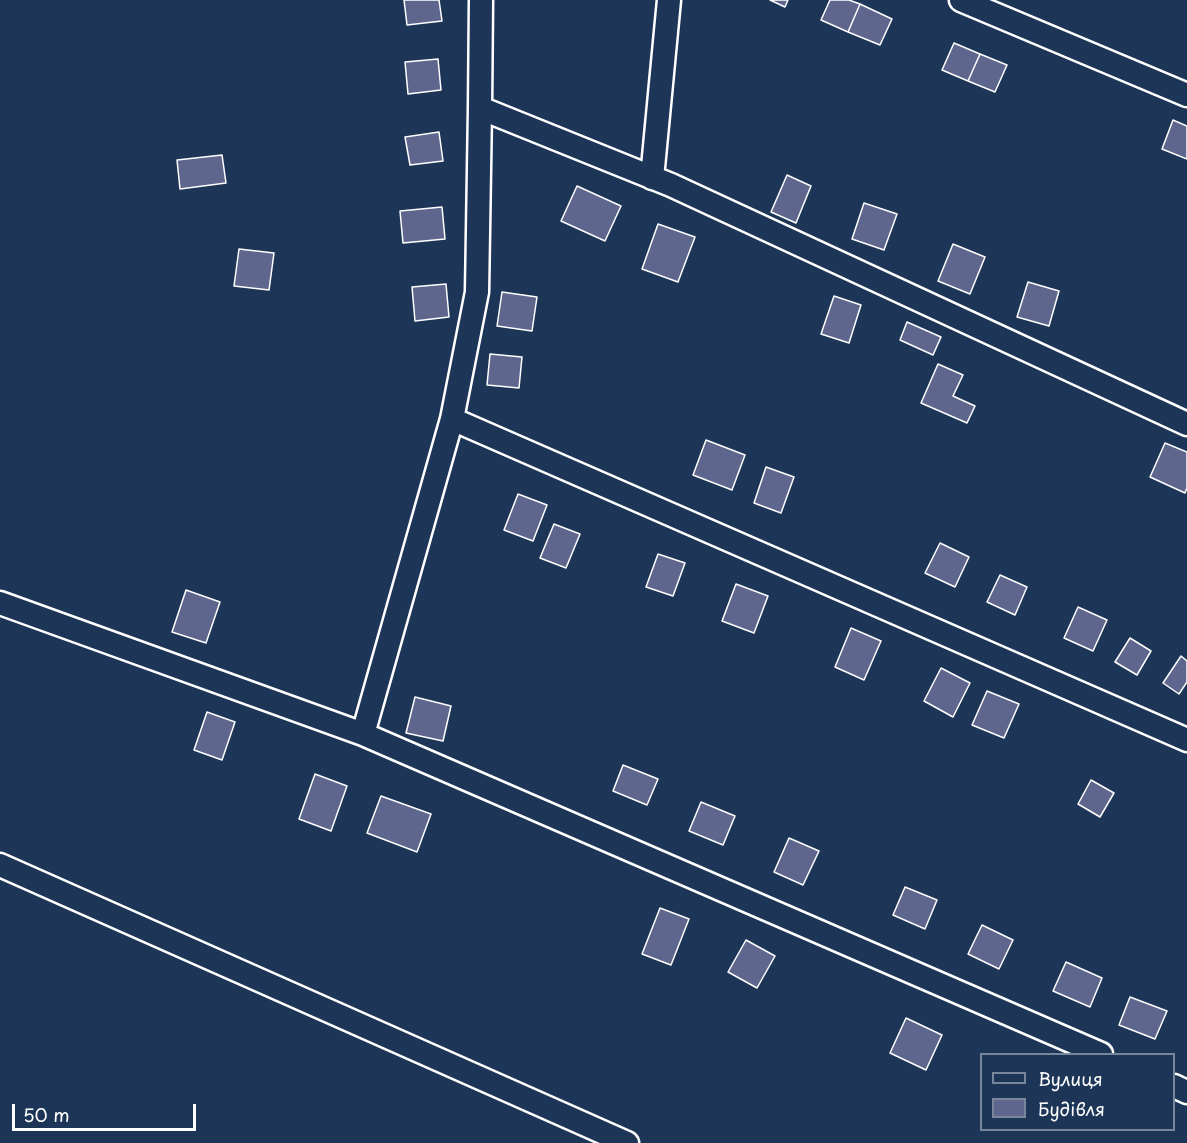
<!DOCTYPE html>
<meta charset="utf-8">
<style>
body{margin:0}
#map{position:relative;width:1187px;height:1143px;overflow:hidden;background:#1d3557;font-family:"Playpen Sans",sans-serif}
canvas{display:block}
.legend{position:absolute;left:980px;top:1053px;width:195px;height:78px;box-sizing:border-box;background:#1d3557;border:2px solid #77869a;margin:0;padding:8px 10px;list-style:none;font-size:18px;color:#fff}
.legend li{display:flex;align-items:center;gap:12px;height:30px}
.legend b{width:30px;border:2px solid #77869a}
.scale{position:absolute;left:12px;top:1104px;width:184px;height:27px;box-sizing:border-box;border:3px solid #fff;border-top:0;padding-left:8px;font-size:18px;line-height:21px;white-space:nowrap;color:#fff;-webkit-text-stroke:4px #1d3557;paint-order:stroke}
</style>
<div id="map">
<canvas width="1187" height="1143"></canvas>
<ul class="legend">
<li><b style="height:8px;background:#1d3557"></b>Вулиця</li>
<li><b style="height:16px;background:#5f668d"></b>Будівля</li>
</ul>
<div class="scale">50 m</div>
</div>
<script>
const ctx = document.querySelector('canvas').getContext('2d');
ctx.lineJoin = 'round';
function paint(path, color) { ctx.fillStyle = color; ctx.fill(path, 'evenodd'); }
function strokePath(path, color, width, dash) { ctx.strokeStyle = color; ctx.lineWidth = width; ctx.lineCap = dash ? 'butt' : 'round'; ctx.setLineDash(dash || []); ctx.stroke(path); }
const building = new Path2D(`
 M404 0H439L442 21 407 25Z
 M770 0H788L785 7Z
 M830 0H849L860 4 848 32 821 20Z
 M860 4 892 19 880 45 848 32Z
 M954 43 980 54 968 81 942 70Z
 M980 54 1007 65 995 92 968 81Z
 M438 59 441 90 408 94 405 62Z
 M1173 120 1187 126V159L1162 149Z
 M439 132 443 161 410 165 405 137Z
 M222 155 226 183 180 189 177 160Z
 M787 175 811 186 796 223 771 212Z
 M577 186 621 206 605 241 561 221Z
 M864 203 897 214 884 250 852 239Z
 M442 207 445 239 403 243 400 211Z
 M658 224 695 237 678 282 642 269Z
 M953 244 985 257 970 294 938 281Z
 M239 249 274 253 269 290 234 286Z
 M1028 282 1059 291 1049 326 1017 317Z
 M446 284 449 317 415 321 412 287Z
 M502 292 537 297 532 331 497 326Z
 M834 296 861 305 849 343 821 334Z
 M907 322 941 337 933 355 900 340Z
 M490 354 522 357 519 388 487 385Z
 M938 364 963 375 953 396 975 406 967 423 921 403Z
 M706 440 745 455 732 490 693 475Z
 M1165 443 1187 452V488L1185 493 1150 477Z
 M766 467 794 477 781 513 754 503Z
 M518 494 547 505 533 541 504 530Z
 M554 524 580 534 566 568 540 558Z
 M940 543 969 557 955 587 925 573Z
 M658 554 685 563 673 596 646 587Z
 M1000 575 1027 587 1015 615 987 602Z
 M736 584 768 596 754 633 722 621Z
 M186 590 220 602 206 643 172 632Z
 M1078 607 1107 620 1093 651 1064 638Z
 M851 628 881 641 864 680 835 667Z
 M1130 638 1151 651 1137 675 1115 662Z
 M1181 656 1187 661V682L1179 694 1163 683Z
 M941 668 970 683 953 717 924 701Z
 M987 691 1019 704 1004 738 972 725Z
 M415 697 451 706 443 741 406 733Z
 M207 712 235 722 222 760 194 750Z
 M623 765 658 779 647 805 613 791Z
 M315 774 347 786 331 831 299 819Z
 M1091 780 1114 793 1100 817 1078 804Z
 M381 796 431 814 417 852 367 833Z
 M701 802 735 816 723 845 689 831Z
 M789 838 819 851 803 885 774 872Z
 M905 887 937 900 925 929 893 915Z
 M660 908 689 919 671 965 642 954Z
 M982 925 1013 940 999 969 968 954Z
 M746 940 775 956 757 988 728 972Z
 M1066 962 1102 978 1090 1007 1053 991Z
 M1130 997 1167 1011 1155 1039 1119 1025Z
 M906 1018 942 1035 926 1070 890 1053Z`);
const street = new Path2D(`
 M961 0 1187 95
 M480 108 671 185 1187 424
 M652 178 669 0
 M452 419 1187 740
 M0 603 363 734 452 419 477 292 480 108 481 0
 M363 734 1101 1054
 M0 865 627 1143
 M1174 1086 1187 1092`);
paint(building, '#5f668d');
strokePath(building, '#fff', 1.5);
strokePath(street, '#fff', 27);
strokePath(street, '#1d3557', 22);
</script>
